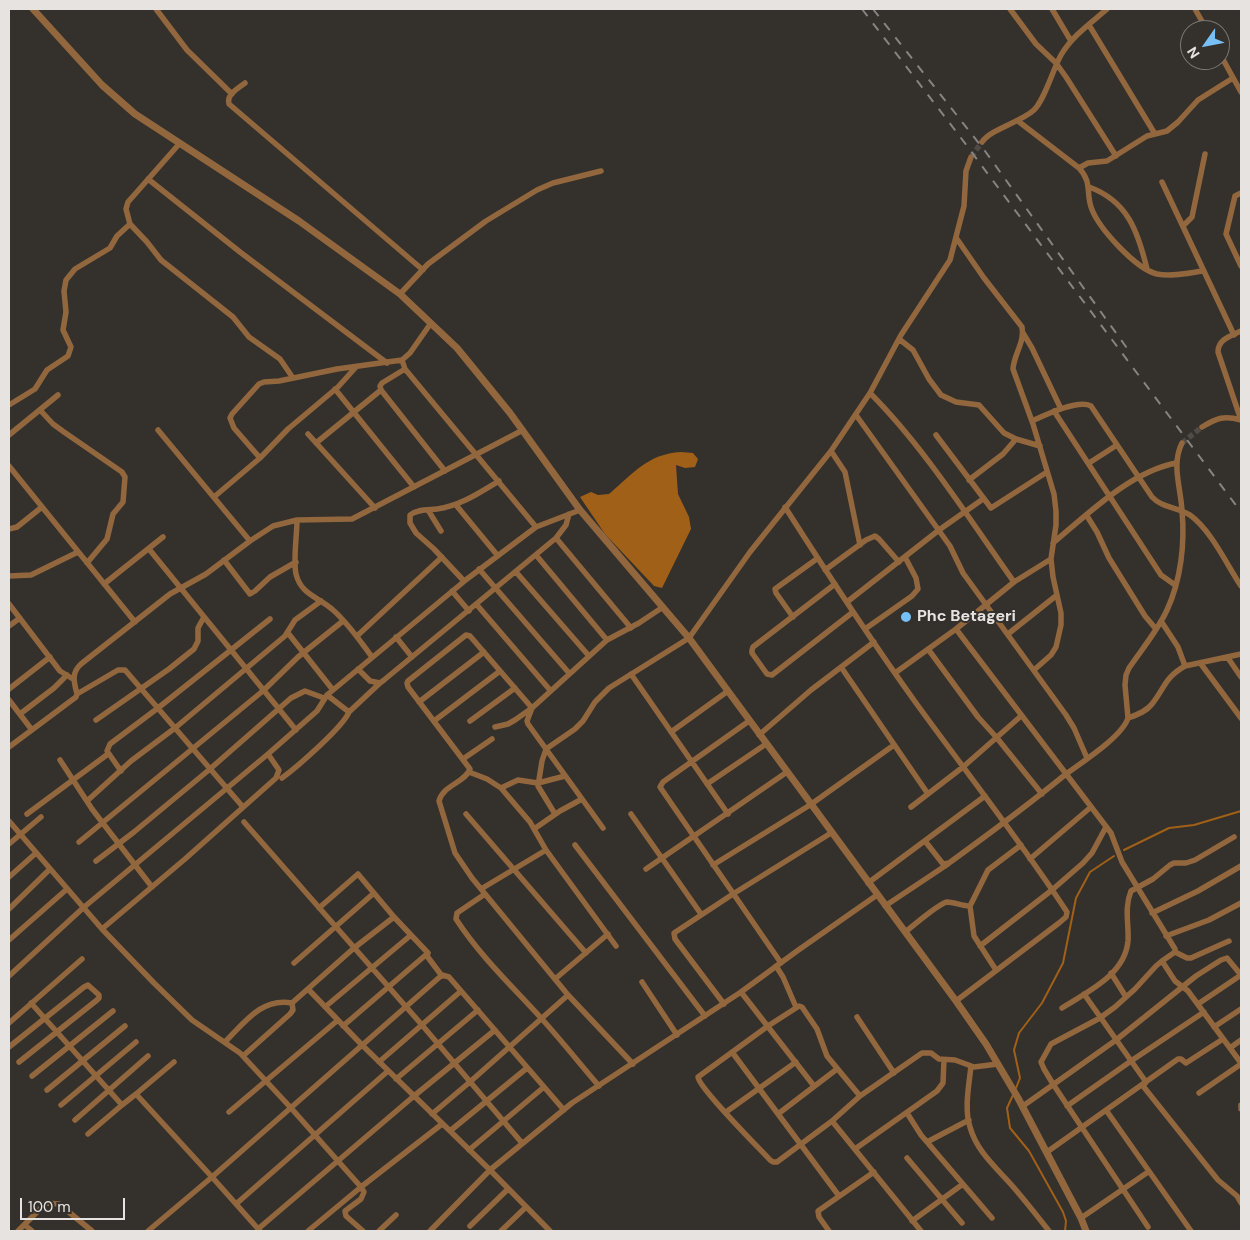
<!DOCTYPE html>
<style>
body{margin:0}
#map{position:relative;width:1250px;height:1240px;overflow:hidden;background:#34302c;font-family:"DM Sans",sans-serif}
canvas{display:block}
.frame{position:absolute;inset:0;border:10px solid #e6e3e0;pointer-events:none}
.north{position:absolute;left:1180px;top:20px;width:50px;height:50px;box-sizing:border-box;background:#34302c;border:1px solid #7b7874;border-radius:50%;rotate:237deg;font-size:14px;font-weight:700;line-height:20px;text-align:center;color:#e6e3e0}
.north::after{content:'';display:block;margin:auto;width:18px;height:22px;background:#77c0f7;clip-path:polygon(50% 0,100% 100%,50% 72%,0 100%)}
.scale{position:absolute;left:20px;top:1198px;width:105px;height:22px;box-sizing:border-box;border:2px solid #e6e3e0;border-top:0;padding-left:6px;font-size:15px;line-height:18px;white-space:nowrap;color:#e6e3e0;-webkit-text-stroke:4px #34302c;paint-order:stroke}
</style>
<div id="map">
<canvas width="1250" height="1240"></canvas>
<div class="frame"></div>
<div class="north">N</div>
<div class="scale">100 m</div>
</div>
<script>
const ctx = document.querySelector('canvas').getContext('2d');
ctx.lineJoin = 'round';
function paint(path, color) { ctx.fillStyle = color; ctx.fill(path, 'evenodd'); }
function strokePath(path, color, width, dash) { ctx.strokeStyle = color; ctx.lineWidth = width; ctx.lineCap = dash ? 'butt' : 'round'; ctx.setLineDash(dash || []); ctx.stroke(path); }
function drawText(font, color, halo, rows, align = 'center') {
  ctx.font = font + ' "DM Sans",sans-serif'; ctx.lineWidth = 4; ctx.setLineDash([]); ctx.textBaseline = 'middle'; ctx.strokeStyle = halo; ctx.fillStyle = color; for (const [text, x, y, turn = 0] of rows) {
    ctx.save(); ctx.translate(x, y); ctx.rotate((+turn || 0) * Math.PI / 180); ctx.textAlign = isNaN(turn) ? turn : align; if (halo) ctx.strokeText(text, 0, 0); ctx.fillText(text, 0, 0); ctx.restore();
  }
}
const water = new Path2D(`
 M681 452 693 453 698 459 695 467 685 468 676 465 678 494 689 517 691 529 662 588 654 586 605 534 580 497 591 492 598 495 609 494C633 474 647 454 681 452Z`);
const stream = new Path2D(`
 M1124 850 1169 828 1194 825 1241 811
 M1016 1088 1020 1078 1014 1050 1019 1033 1042 1003 1063 963 1076 898 1090 872 1114 856
 M1013 1095 1007 1108 1010 1128 1029 1151 1063 1212 1066 1221 1065 1231`);
const minorTunnel = new Path2D(`
 M971 157 982 142
 M1182 443 1202 427`);
const minor = new Path2D(`
 M156 9 187 50 232 94
 M1010 9 1036 44 1056 63 1066 77 1116 156
 M1052 9 1071 41
 M1195 9 1207 30
 M1089 25 1155 134
 M1220 54 1241 92
 M245 83C238 88 226 95 229 104L423 270
 M1018 121 1079 168C1092 182 1086 191 1091 207 1098 228 1136 269 1157 274 1172 277 1188 273 1203 271
 M982 142C991 129 1021 122 1034 110 1045 99 1053 69 1061 55 1072 36 1091 23 1107 9
 M180 143 128 202 126 209 130 224 147 242 161 260 233 317 249 337 280 359 293 378
 M1079 168 1088 163 1107 161 1147 136 1167 131 1178 122 1198 100 1233 78
 M148 179 240 252 387 363
 M1162 182 1234 335
 M1089 187C1128 201 1138 232 1147 269
 M1241 193 1235 196 1226 234 1241 266
 M1183 226 1192 217 1205 154
 M957 239 984 278 1022 327C1025 342 1014 354 1013 369L1033 424 1054 494 1056 511V525L1051 559 1053 577 1061 613V625L1056 647 1051 655 1034 670
 M400 294 428 264 486 221 537 190 553 183 601 171
 M1241 331C1231 336 1218 339 1218 352L1241 420
 M1023 333 1032 348 1061 409
 M899 339 913 350 929 379 941 395 956 402 979 405 1004 433 1016 439 1040 446
 M402 360 405 369 536 527
 M405 369 382 383 380 386 381 390 445 471
 M335 389 414 487
 M870 393C924 447 970 520 1014 582
 M9 405 35 389 47 370 68 356 71 347 63 330 66 312 64 291 66 280 75 269 110 248 117 236 130 224
 M40 410 53 424 64 432 122 472 125 477 123 502 113 514 107 539 87 563
 M1054 411 1161 575 1175 585
 M856 415 950 546 963 573 1066 715 1074 728 1087 758
 M1032 421C1045 415 1078 399 1091 406L1152 497C1162 508 1178 507 1190 515 1211 530 1227 565 1241 586
 M1202 427C1217 418 1224 415 1241 420
 M158 430 250 541
 M308 434 375 508
 M9 435 58 395
 M936 435 991 508 1047 472
 M316 443 381 390
 M831 451 845 472 860 545
 M260 458 234 428 230 418 232 414 259 384 264 382 279 381 337 369 402 360 410 353 431 323
 M1089 463 1117 445
 M9 466 135 622
 M969 480 1003 454 1016 439
 M214 497 260 458 288 429 338 387 356 367
 M456 505 498 556
 M785 507C827 573 870 639 916 703 966 772 1020 840 1067 912L1066 917 1059 923 956 1001
 M428 510 441 531
 M1087 516 1097 532 1109 558 1145 616 1156 629
 M297 520C297 534 293 561 296 574 301 595 319 597 333 610 348 623 360 641 372 657
 M9 529 17 527 42 507
 M556 538 631 628
 M1053 543C1088 514 1130 472 1176 463
 M149 549 296 730
 M536 555 607 640
 M224 560 250 594 255 591 270 577 296 562
 M479 569 569 673
 M825 570 866 540 875 536 879 539 899 562
 M516 572 589 656
 M9 576 31 575 78 552
 M464 581 434 549 416 533 410 523V515C417 509 428 510 437 509 460 506 479 493 499 481
 M104 584 163 537
 M835 584 753 647 752 650V653L767 674 772 675 853 612
 M452 591 469 611
 M847 602 939 530 983 499
 M9 604 60 671 73 679
 M477 605 550 690
 M793 617 776 593 775 589 818 558
 M1161 621 1178 647 1185 666
 M9 626 20 618
 M865 629 912 596 918 589 916 578 905 557
 M956 629 1111 833 1122 862 1175 949V952L1162 961 1175 981 1188 991 1241 1063
 M288 633 333 690
 M1008 634 1057 595
 M357 636 442 557
 M396 637 412 657
 M928 649 978 717 997 738 1042 794
 M1228 658 1241 677
 M1201 664 1241 718
 M841 667 928 794
 M358 669 370 681 380 683 384 680 556 538 566 525 569 514
 M895 673 956 629 1014 582 1051 559
 M631 674 728 814
 M9 689 50 657
 M77 694 118 670H125L243 807
 M327 695 349 712
 M9 700 32 730
 M419 702 484 652
 M20 714 54 688 67 675
 M1128 718C1136 715 1146 712 1152 704 1165 688 1164 678 1185 666L1241 654
 M96 720 169 669 194 649 198 641V628L204 617
 M434 721 500 671
 M470 721 515 688
 M749 721 663 782 660 787 781 963
 M495 727 508 724 515 720 532 708 607 640 639 623 663 607
 M671 732 728 691
 M759 735 811 690 874 642
 M9 747 76 697 77 694C74 682 71 673 81 664L170 594 206 574 250 541 273 526 297 520 352 519 523 430
 M463 759 492 739
 M60 760 92 809 152 887
 M121 771 107 751 110 744 158 708 270 619
 M469 772 487 779 501 788 530 822 546 850 616 946
 M282 778C297 767 343 727 349 712L380 683
 M707 784 766 744
 M501 788 518 780 538 783 565 776
 M87 801 131 761 175 728 285 636 295 620 321 601
 M911 807 963 767 1021 716
 M27 814 108 754
 M466 814 586 953
 M555 814 538 786 542 761 546 749 575 729 583 721 595 702 609 688 689 638 750 552 831 451 870 393 901 335 950 260 964 206 966 171 971 157
 M631 814 701 914
 M9 821 102 929 154 983 192 1020 240 1053 291 1108 361 1187 364 1192 361 1199 345 1211 346 1216 363 1231
 M244 822 422 1025 522 1143
 M603 828 528 724 527 721 532 708 470 636 466 635 408 681 407 683 408 687 470 769C465 783 443 785 439 801L455 853 472 878 568 995 633 1064
 M534 829 560 811 582 799
 M925 841 943 864 949 863C989 834 1028 805 1066 774 1082 762 1122 737 1128 718L1125 685 1126 675 1129 668C1142 649 1158 630 1167 610 1181 580 1185 543 1182 511 1181 488 1171 465 1182 443
 M79 842 264 690 298 657 343 621
 M9 844 41 817
 M575 845 705 1016
 M1030 859 1091 807
 M96 861 134 832 210 769 291 698 305 691 324 698
 M713 865 810 805 894 745
 M646 869 787 772
 M9 877 36 853
 M868 883 985 796
 M481 889 546 850
 M485 894 457 913 456 919C480 956 512 986 541 1018 561 1040 580 1064 599 1086
 M885 906 948 864
 M319 908 358 874 394 917 428 953 427 956 442 976
 M9 909 50 869
 M1152 913 1198 891 1241 866
 M102 929 185 859 276 778 279 770 268 754 317 711 327 695 467 579 536 527 580 510
 M905 932C912 927 939 903 947 902 953 902 963 906 970 906
 M1166 936 1209 920 1241 903
 M9 940 67 889
 M980 946 1052 890 1083 863 1092 853 1106 827
 M1175 952 1187 958H1191L1229 941
 M294 963 374 893
 M776 966 783 977 796 1007
 M996 970 974 936 970 906 988 870 1021 845
 M1111 973 1126 997
 M9 976 83 908 268 754
 M555 979 608 934
 M642 982 677 1035
 M308 989 362 1045 490 1170 430 1231
 M741 992 814 1086
 M1084 994 1146 1082 1143 1086 1218 1180 1237 1196 1241 1203
 M31 1003 122 1105 136 1094 212 1177 148 1231
 M724 1004 675 939 674 933 733 894 831 833
 M1198 1004 1241 975
 M325 1007 411 935
 M1062 1008C1087 992 1125 975 1128 941 1129 924 1124 908 1131 891L1153 879 1170 865 1174 863H1186L1195 860 1234 837
 M857 1017 894 1073
 M9 1023 82 959
 M343 1026 428 953
 M1214 1027 1241 1009
 M225 1042C244 1023 262 997 292 1003L354 948 394 917
 M9 1047 84 987 88 985 99 995V998L97 1000 19 1062
 M1230 1048 1241 1040
 M732 1052 839 1196
 M243 1056 290 1014 293 1010 292 1003
 M379 1062 461 991
 M971 1066C969 1085 964 1109 970 1127 977 1153 999 1170 1015 1189 1027 1203 1038 1217 1049 1231
 M32 1076 113 1011
 M396 1079 478 1010
 M47 1090 125 1026
 M1199 1093 1241 1064
 M136 1094 174 1062
 M860 1096 827 1056 817 1029 802 1007 799 1006 768 1026 698 1077C699 1088 758 1147 770 1160L773 1162H777L832 1121 860 1096 922 1053H931L939 1059 955 1060 974 1067 998 1064
 M61 1105 136 1042
 M1241 1105V1109
 M1023 1106 1116 1040 1196 976 1221 960 1227 958 1241 975
 M1067 1106 1131 1061 1204 1012
 M1106 1110 1191 1231
 M229 1112 338 1020
 M726 1112 796 1062
 M907 1113 921 1135 992 1218
 M432 1114 471 1081 568 995
 M778 1114 837 1069
 M75 1120 148 1056
 M832 1121 921 1231
 M450 1131 527 1068
 M88 1134 122 1105
 M927 1142 969 1120
 M855 1149 937 1091 943 1083 944 1060
 M469 1150 544 1087
 M1047 1152 1178 1059H1181L1186 1063 1223 1039
 M907 1158 962 1223
 M236 1204 388 1071
 M1081 1218 1148 1172
 M912 1221 963 1184
 M25 1225 32 1231
 M470 1226 508 1189
 M1148 1227 1053 1084 1044 1069 1041 1062 1051 1044 1100 1018 1115 1007 1135 989 1156 966 1162 961
 M258 1229 414 1096 495 1030
 M18 1231 46 1203 59 1204 92 1231
 M260 1231 212 1177 442 975 449 977 564 1110
 M308 1231 361 1187 442 1124
 M379 1231 396 1215
 M501 1231 526 1207
 M550 1231 490 1170 572 1103 741 992 797 951 877 895
 M829 1231 819 1217 818 1211 874 1172`);
const tertiary = new Path2D(`
 M33 9 102 85 135 114 299 221 400 294 457 348 510 413 580 510 689 638 956 1001 986 1044 1018 1098 1081 1218 1086 1231`);
const rail = new Path2D(`
 M862 9 958 134 1241 512
 M873 9 985 151 1129 351`);
const markers = [
 [906,617,6,"#77c0f7"]
];
const poiNames = [
 ["Phc Betageri",917,617]
];
paint(water, '#a16017');
strokePath(stream, '#a16017', 2);
strokePath(minorTunnel, '#4f4b47', 5.5, [5.5, 3]);
strokePath(minor, '#92673e', 5.5);
strokePath(tertiary, '#92673e', 7);
strokePath(rail, '#878480', 2, [9, 9]);
for (const [x, y, r, color] of markers) { const dot = new Path2D(); dot.arc(x, y, r, 0, 2 * Math.PI); ctx.fillStyle = color; ctx.fill(dot); strokePath(dot, '#34302c', 2); }
drawText('bold 16px', '#e6e3e0', '#34302c', poiNames, 'left');
</script>
